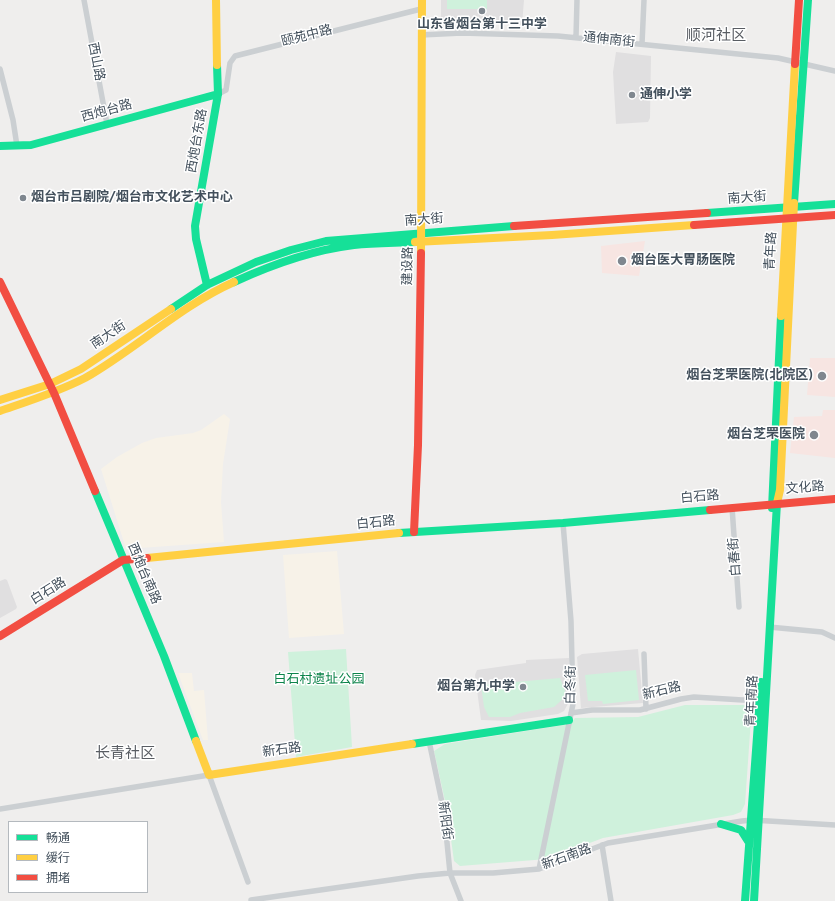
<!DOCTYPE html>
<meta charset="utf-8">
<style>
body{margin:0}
#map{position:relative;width:835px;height:901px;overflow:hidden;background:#efeeed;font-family:Overpass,"Noto Sans SC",sans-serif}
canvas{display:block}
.legend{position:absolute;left:8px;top:821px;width:140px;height:72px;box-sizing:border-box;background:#fff;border:1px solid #b4b9be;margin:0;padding:5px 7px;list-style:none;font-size:12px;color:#43505c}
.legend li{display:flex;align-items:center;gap:8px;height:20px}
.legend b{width:20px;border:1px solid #b4b9be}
</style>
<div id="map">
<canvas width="835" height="901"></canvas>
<ul class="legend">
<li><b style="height:5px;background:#16e098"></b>畅通</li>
<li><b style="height:5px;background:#ffcf43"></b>缓行</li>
<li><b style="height:5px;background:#f24e42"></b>拥堵</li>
</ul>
</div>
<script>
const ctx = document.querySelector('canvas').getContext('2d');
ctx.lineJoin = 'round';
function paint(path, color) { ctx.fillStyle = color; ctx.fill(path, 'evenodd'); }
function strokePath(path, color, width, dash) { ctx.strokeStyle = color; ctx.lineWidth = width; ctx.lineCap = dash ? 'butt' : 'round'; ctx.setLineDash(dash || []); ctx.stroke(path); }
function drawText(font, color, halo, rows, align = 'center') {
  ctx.font = font + ' Overpass,"Noto Sans SC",sans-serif'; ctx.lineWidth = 3; ctx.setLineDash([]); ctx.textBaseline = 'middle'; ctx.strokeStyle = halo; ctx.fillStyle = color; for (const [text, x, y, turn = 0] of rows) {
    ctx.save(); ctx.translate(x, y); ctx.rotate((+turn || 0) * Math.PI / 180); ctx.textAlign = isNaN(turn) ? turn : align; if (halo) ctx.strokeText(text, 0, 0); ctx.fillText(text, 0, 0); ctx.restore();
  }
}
const commercial = new Path2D(`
 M224 414 230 419 223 464 221 502 224 542 126 549 101 469 117 457 142 443 156 438 193 433 201 430Z
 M337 551 344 634 289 638 283 555Z
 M178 673H192L194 691 204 690 208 740H203Z`);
const education = new Path2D(`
 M441 0H524L522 25 441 21Z
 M616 52 651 56 650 118 648 122 616 124 613 72Z
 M5 579 7 580 17 607 16 609 0 618V581Z
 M638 649 643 703 581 708 577 657 582 654Z
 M569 658 570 700 564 711 558 714 511 721 481 720 475 675 477 670 526 663V660Z`);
const medical = new Path2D(`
 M645 241 639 276 602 273 601 246Z
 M810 358H835V397L807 395Z
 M823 410H835V458L790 453 794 417 822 416Z`);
const green = new Path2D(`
 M447 0H487V9H447Z
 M346 649 352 747 296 757 288 652Z
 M636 670 639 700 603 704 602 701H588L585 675Z
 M560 678 565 691 564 698 554 707 520 713 510 717H489L484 707 481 685Z
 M685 705H752L745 804 741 812 733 815 603 838 547 859 460 866 454 861 447 810 434 751 445 744 570 724 575 718 638 717Z`);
const street = new Path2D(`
 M84 0 107 124
 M421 35 462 33 558 36 778 58 835 71
 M576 37 577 0
 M642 44 644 0
 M0 69 13 120 17 146
 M218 94 226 90 230 63 235 56 421 9
 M732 507 739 607
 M769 627 822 632 835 638
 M644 654 646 709
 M571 713 592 710H640L681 699 694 697 759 701
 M429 741 444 812 450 873 461 901
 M0 809 209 775 248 882
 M602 845 611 901
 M539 869 573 704 571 621 563 523
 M251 900 418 876 450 873H493L539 869 608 843 742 821 752 820 835 825`);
const fast = new Path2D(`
 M0 146 31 145 218 94
 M794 203 808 0
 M707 213 835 204
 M234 282C271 265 312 250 354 245 374 243 395 243 415 242
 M207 285 196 239 195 226 218 94 217 65
 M171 309 207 285 256 262 291 250 326 241 514 226
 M95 491 164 656 196 741
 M772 508 781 316
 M399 533 563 523 710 510
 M412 744 569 720
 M721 824 741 830 748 841
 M745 901 761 682
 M754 901 777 503`);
const slow = new Path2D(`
 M216 0 217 65
 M415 242 552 235 694 225
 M421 253 422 0
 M781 316 795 64
 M0 400 50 384 81 369 171 309
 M0 411C29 401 58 392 85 378 136 349 180 306 234 282
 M777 503 780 490 794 203
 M147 558 399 533
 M196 741 209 775 412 744`);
const jam = new Path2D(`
 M795 64 799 0
 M694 225 835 215
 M514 226 707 213
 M0 282 54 393 95 491
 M710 510 835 499
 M414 532 418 445 421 253
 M0 636 123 560 147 558`);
const markers = [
 [482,11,4,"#7f878f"],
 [632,95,4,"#7f878f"],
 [23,198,4,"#7f878f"],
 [622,261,5,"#7f878f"],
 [822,376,5,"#7f878f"],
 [814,435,5,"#7f878f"],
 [523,687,4,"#7f878f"]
];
const poiNames = [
 ["山东省烟台第十三中学",482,25,"center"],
 ["通伸小学",640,95],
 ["烟台市吕剧院/烟台市文化艺术中心",31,198],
 ["烟台医大胃肠医院",631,261],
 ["烟台芝罘医院(北院区)",813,376,"right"],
 ["烟台芝罘医院",805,435,"right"],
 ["烟台第九中学",515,687,"right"]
];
const streetNames = [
 ["颐苑中路",307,37,-14],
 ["通伸南街",609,41,6],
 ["西山路",95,62,79],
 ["西炮台路",107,112,-15],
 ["西炮台东路",198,141,-80],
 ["南大街",747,199,-4],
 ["南大街",424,221,-4],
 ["青年路",772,251,-87],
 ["建设路",409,266,-89],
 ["南大街",109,336,-34],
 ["文化路",805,489,-4],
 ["白石路",700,498,-5],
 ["白石路",376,524,-6],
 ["白春街",736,557,-94],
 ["西炮台南路",143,574,67],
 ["白石路",49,592,-32],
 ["白冬街",572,685,-89],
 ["新石路",662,692,-14],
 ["青年南路",753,701,-87],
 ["新石路",282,751,-8],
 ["新阳街",444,821,82],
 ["新石南路",567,858,-20]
];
const parkNames = [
 ["白石村遗址公园",319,680]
];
const quarterNames = [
 ["顺河社区",716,37],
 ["长青社区",125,755]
];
paint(commercial, '#f7f2e8');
paint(education, '#e0dfe0');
paint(medical, '#f7e5e2');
paint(green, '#cff1dc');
strokePath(street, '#cbcfd2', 5.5);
strokePath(fast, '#16e098', 8);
strokePath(slow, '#ffcf43', 8);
strokePath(jam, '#f24e42', 8);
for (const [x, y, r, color] of markers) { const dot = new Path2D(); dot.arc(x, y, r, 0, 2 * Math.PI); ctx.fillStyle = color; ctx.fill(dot); strokePath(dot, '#fff', 1.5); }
drawText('bold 13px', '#43505c', '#fff', poiNames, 'left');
drawText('13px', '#43505c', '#fff', streetNames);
drawText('13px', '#0d844b', '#fff', parkNames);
drawText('15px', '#595d63', '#fff', quarterNames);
</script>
